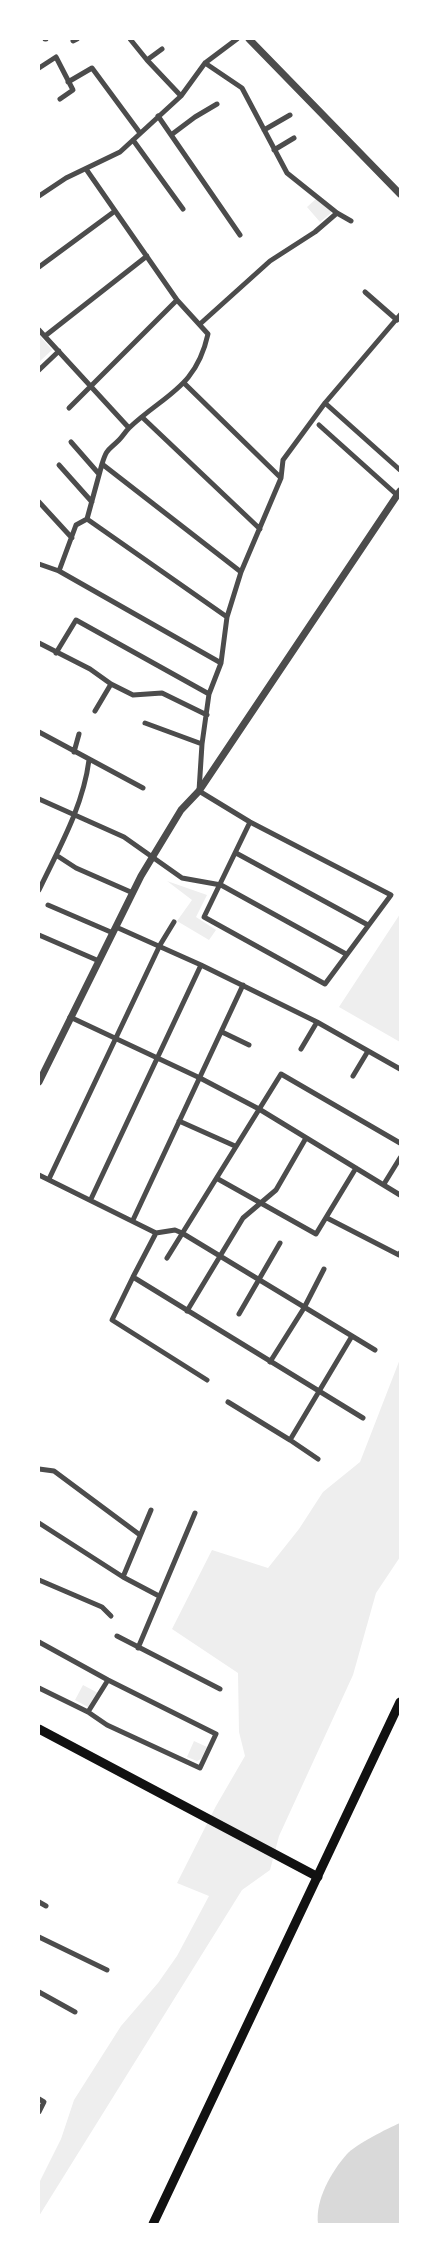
<!DOCTYPE html>
<style>
body{margin:0}
#map{position:relative;width:439px;height:2263px;overflow:hidden;background:#fff;font-family:"Sofia Sans Condensed",sans-serif}
canvas{display:block}
.frame{position:absolute;inset:0;border:40px solid #fff;pointer-events:none}
</style>
<div id="map">
<canvas width="439" height="2263"></canvas>
<div class="frame"></div>
</div>
<script>
const ctx = document.querySelector('canvas').getContext('2d');
ctx.lineJoin = 'round';
function paint(path, color) { ctx.fillStyle = color; ctx.fill(path, 'evenodd'); }
function strokePath(path, color, width, dash) { ctx.strokeStyle = color; ctx.lineWidth = width; ctx.lineCap = dash ? 'butt' : 'round'; ctx.setLineDash(dash || []); ctx.stroke(path); }
const green = new Path2D(`
 M317 198 330 208 331 213 320 222 307 207Z
 M39 335 52 350 39 362Z
 M167 881 207 895 196 917 216 930 209 940 177 921 192 900Z
 M400 914V1042L339 1007Z
 M400 1359V1557L376 1593 353 1675 279 1836 270 1870 242 1890 39 2216V2183L61 2139 74 2100 121 2026 158 1983 177 1956 209 1896 177 1883 216 1806 245 1756 239 1732 238 1673 172 1629 212 1550 268 1568 299 1529 323 1492 360 1462Z
 M83 1685 98 1693 92 1705 88 1707 75 1700Z
 M194 1741 207 1747 201 1759 197 1761 187 1757Z`);
const water = new Path2D(`
 M400 2123V2224H318C315 2200 331 2172 347 2154 355 2145 388 2128 400 2123Z`);
const minor = new Path2D(`
 M45 39H46
 M130 39 147 60 181 96
 M73 41 77 39
 M147 60 162 49
 M205 63 242 88 287 173 337 213 351 221
 M39 68 56 57 73 90 60 99
 M68 82 92 68 140 133
 M158 116 240 235
 M264 130 290 115
 M171 135 195 117 217 104
 M133 140 183 209
 M274 150 294 138
 M86 169 177 300 208 334C196 388 165 394 129 428 125 432 123 436 119 440 108 451 107 448 102 464L241 572
 M39 196 66 178 120 152 181 96 205 63 237 39
 M39 267 115 211
 M365 292 397 320
 M200 324 270 261 315 232 337 213
 M39 330 129 428
 M45 336 147 256
 M39 370 59 351
 M185 384 281 478
 M325 403 400 470
 M69 408 177 300
 M143 418 260 529
 M319 425 397 495
 M71 442 99 474
 M102 464 87 519 227 617
 M59 465 92 502
 M39 502 72 538
 M39 564 59 571 221 663
 M59 571 76 525 87 519
 M39 643 90 669 111 684 133 695 162 693 207 715
 M56 653 76 620 209 694
 M95 711 111 684
 M145 723 202 744
 M39 732 143 788
 M74 752 79 734
 M39 799 124 837 182 878 221 885 346 954
 M250 822 204 917 325 984 391 895 250 822 199 791 202 744 209 694 221 663 227 617 241 572 281 478 283 460 325 403 400 315
 M236 853 368 925
 M56 855 76 868 133 893
 M39 890C59 848 83 807 89 760
 M48 905 113 933
 M116 927 201 965 317 1022 400 1069
 M39 935 99 961
 M70 1017 200 1078 259 1109 400 1195
 M222 1032 249 1045
 M301 1049 317 1022
 M353 1076 368 1051
 M179 1121 235 1146
 M39 1175 156 1233 175 1230 182 1233 352 1336 290 1440 228 1402
 M49 1179 160 945 174 922
 M218 1179 316 1234 356 1168
 M384 1184 400 1158
 M91 1199 201 965
 M327 1218 399 1255 400 1253
 M133 1220 243 985
 M156 1233 133 1277 363 1418
 M167 1258 281 1074 400 1143
 M133 1277 112 1320 207 1380
 M187 1311 243 1218 276 1190 306 1138
 M239 1314 280 1243
 M352 1336 375 1350
 M270 1362 304 1308 324 1269
 M290 1440 318 1459
 M39 1469 54 1471 140 1535
 M39 1523 123 1577 159 1596
 M123 1577 151 1510
 M39 1580 102 1607 111 1616
 M117 1636 220 1689
 M39 1642 108 1680 216 1734 200 1768 107 1725 88 1712 108 1680
 M138 1648 195 1513
 M39 1688 88 1712
 M39 1902 46 1906
 M39 1937 107 1970
 M39 1992 75 2012
 M39 2099 44 2102 39 2112`);
const tertiary = new Path2D(`
 M249 39 400 194
 M39 1082 141 876 181 810 199 791 400 491`);
const primary = new Path2D(`
 M39 1729 318 1877`);
const trunk = new Path2D(`
 M153 2224 400 1702`);
paint(green, '#eee');
paint(water, '#d9d9d9');
strokePath(minor, '#4c4c4c', 5);
strokePath(tertiary, '#4c4c4c', 7);
strokePath(primary, '#111', 9);
strokePath(trunk, '#111', 9);
</script>
